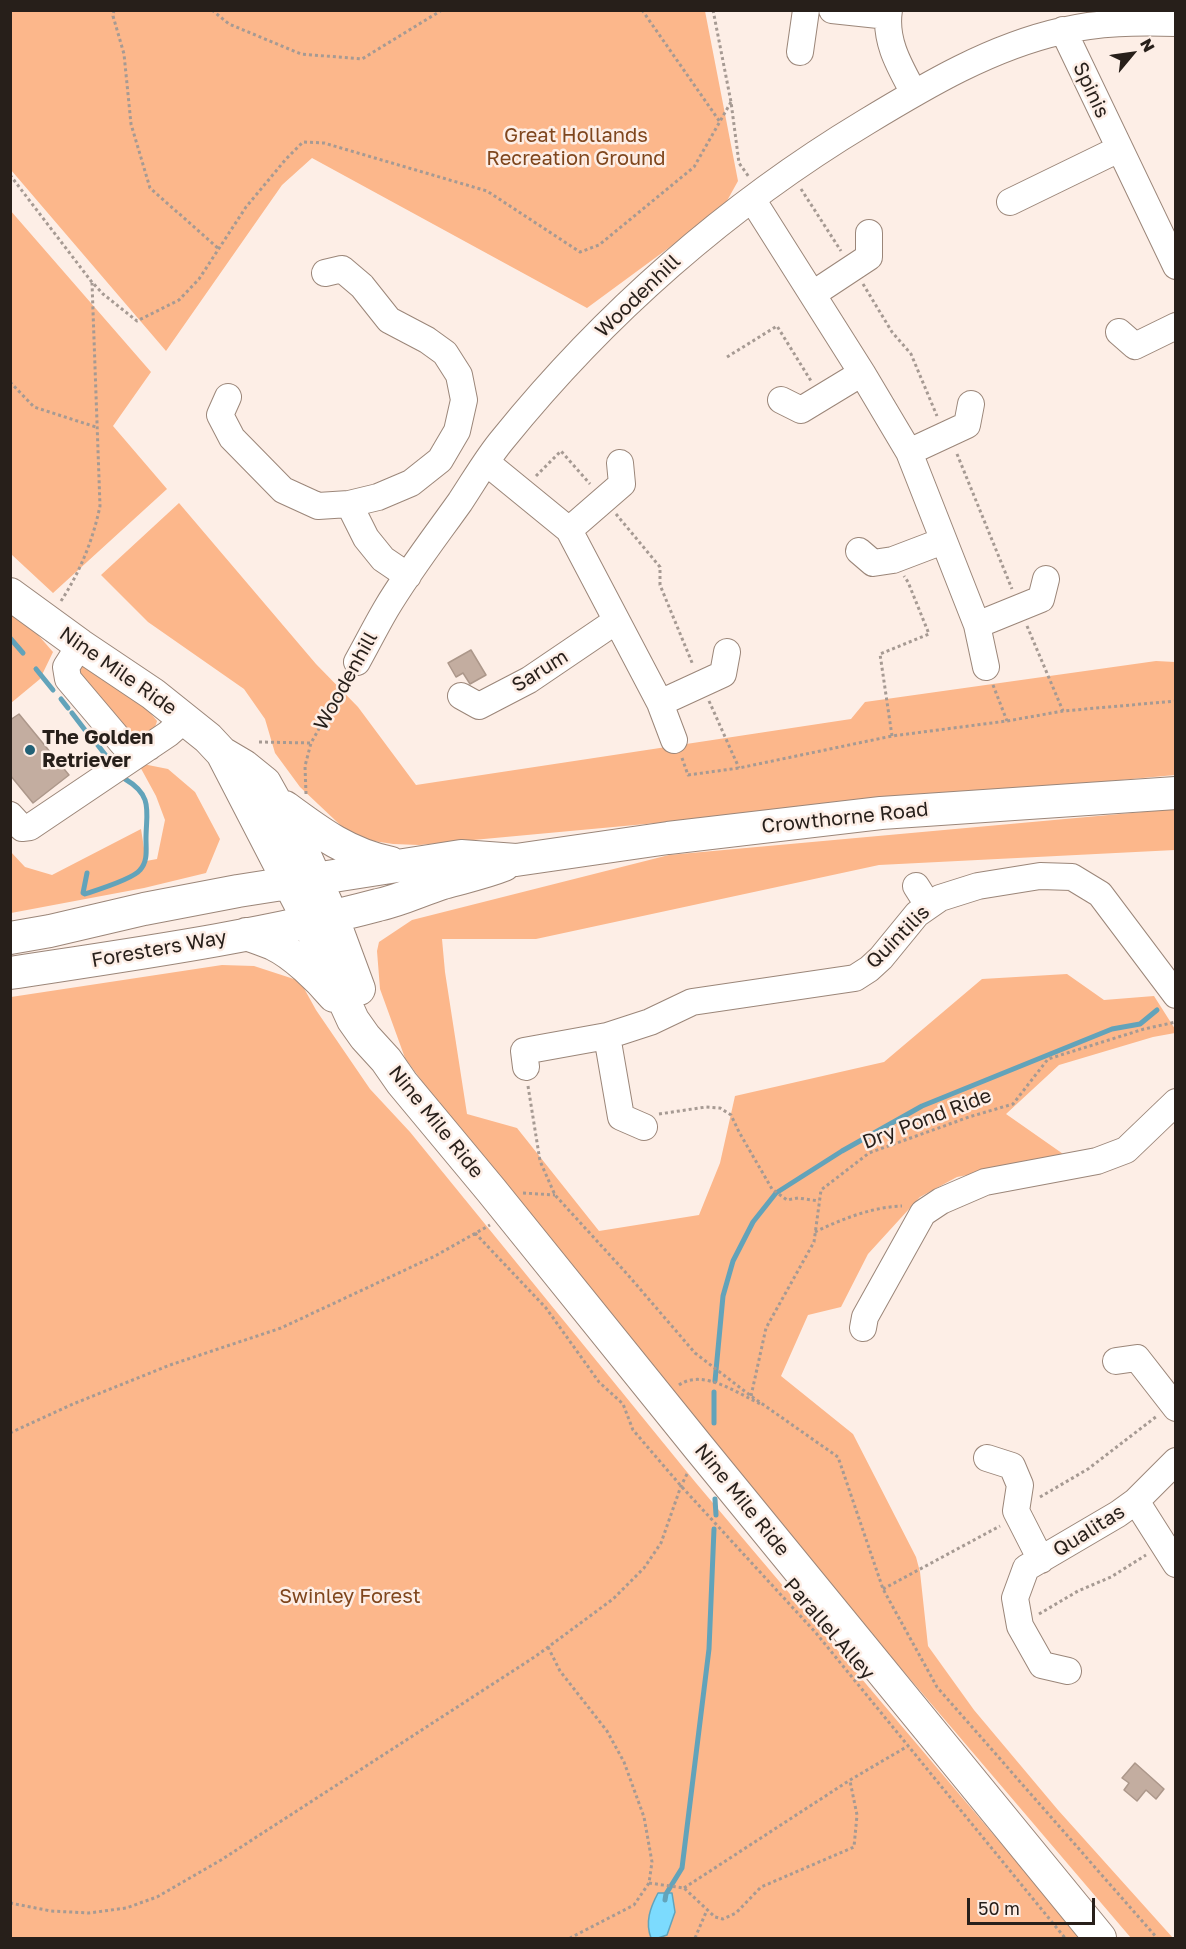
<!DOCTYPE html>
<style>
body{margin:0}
#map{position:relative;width:1186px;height:1949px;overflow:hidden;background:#fdeee6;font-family:"Golos Text",sans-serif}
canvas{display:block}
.frame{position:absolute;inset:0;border:12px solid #271f1a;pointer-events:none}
.north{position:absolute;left:1102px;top:24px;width:60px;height:60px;-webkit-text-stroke:4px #fdeee6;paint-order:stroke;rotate:61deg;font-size:16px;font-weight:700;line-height:24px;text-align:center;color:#271f1a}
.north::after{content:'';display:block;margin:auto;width:21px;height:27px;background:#271f1a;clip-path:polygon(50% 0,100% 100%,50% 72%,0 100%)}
.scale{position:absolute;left:967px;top:1898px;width:128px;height:27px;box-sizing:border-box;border:3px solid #271f1a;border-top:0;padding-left:8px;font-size:18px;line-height:21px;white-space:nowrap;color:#271f1a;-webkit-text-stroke:4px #fdeee6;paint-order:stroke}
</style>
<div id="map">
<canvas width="1186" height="1949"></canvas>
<div class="frame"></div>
<div class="north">N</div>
<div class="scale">50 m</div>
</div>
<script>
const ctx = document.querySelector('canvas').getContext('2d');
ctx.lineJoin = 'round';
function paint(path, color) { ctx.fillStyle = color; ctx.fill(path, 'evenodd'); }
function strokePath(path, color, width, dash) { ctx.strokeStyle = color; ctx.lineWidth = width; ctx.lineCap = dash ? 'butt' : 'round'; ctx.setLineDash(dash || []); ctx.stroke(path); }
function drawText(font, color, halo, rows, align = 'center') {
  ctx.font = font + ' "Golos Text",sans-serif'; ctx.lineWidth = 5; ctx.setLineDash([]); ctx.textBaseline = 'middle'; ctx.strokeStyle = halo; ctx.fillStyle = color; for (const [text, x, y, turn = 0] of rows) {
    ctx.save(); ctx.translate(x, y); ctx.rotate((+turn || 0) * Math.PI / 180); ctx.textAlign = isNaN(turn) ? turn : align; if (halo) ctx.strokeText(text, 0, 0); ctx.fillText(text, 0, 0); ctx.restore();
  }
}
const green = new Path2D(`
 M10 11H705L738 181 723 208 587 308 312 158 282 185 166 351 11 170Z
 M10 210 151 372 113 426 167 489 53 593 11 554Z
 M179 503 316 664 358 707 416 785 851 719 865 702 1156 661 1175 662V775L419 845 393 844 354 838 300 787 275 753 265 719 244 689 148 622 101 575Z
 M10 609 25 620 53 652 40 679 11 703Z
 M78 665H83C109 680 139 696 157 721 154 734 144 737 132 740L80 684Z
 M138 763 168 769 195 792 220 839 206 873 144 888 11 913 10 851 25 867 52 875 141 829 146 861 157 859 165 820 156 796Z
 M1175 809V850L879 865 536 939H442L445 972 467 1114 517 1128 599 1231 699 1215 720 1163 735 1096 884 1062 982 979 1067 974 1104 1000 1154 996 1175 1029V1033L1153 1037 1059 1065 1006 1114 1066 1156 957 1177 920 1197 868 1254 841 1307 808 1315 781 1376 853 1434 916 1557 920 1572 928 1646 974 1710 1058 1810 1173 1938H1131L754 1496 448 1117 405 1058 380 989 377 951 379 942 412 920 669 855Z
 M222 965 254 966 300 981 316 1010 370 1089 410 1132 696 1483 1081 1938H658L667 1935 651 1938H656H11V997Z`);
const water = new Path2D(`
 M658 1893H672L675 1912 667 1935 658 1938H651C645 1922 650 1908 658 1893Z`);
const stream = new Path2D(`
 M10 638 23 653
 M36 669 53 690
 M61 699 68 708
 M72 713 85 730
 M90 735 107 757
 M87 873 83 893 85 894C97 890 133 879 140 870 148 861 146 850 146 839 146 812 154 796 125 779
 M715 1381 723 1296 733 1261 753 1222 776 1193 842 1151 922 1106 1112 1029 1140 1024 1157 1010
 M714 1423V1392
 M715 1499 716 1515
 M665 1900 666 1894 682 1868 709 1649 714 1529`);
const building = new Path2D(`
 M471 650 486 675 470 684 463 673 456 677 448 663Z
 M19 714 69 775 33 803 10 775V720Z
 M1135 1763 1164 1789 1156 1799 1146 1790 1137 1801 1124 1790 1129 1783 1122 1778Z`);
const path = new Path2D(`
 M114 10 113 16 124 54 131 124 150 188 219 249
 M212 10 229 24 301 54 362 59 442 10
 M642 10 720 122
 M713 10 731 102 739 163 749 177
 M10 175 91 281 103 294 137 321 179 300 199 279 246 207 286 159 303 142 324 143 487 191 580 252 599 245 694 167 731 102
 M801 189 841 251
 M863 284 892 332 911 354 937 416
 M727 357 777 326 811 381
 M10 382 34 407 96 427
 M957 454 1012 589
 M536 476 561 451 590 484
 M616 514 660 567V585L693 665
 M61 601C80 572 93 540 100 506L92 283
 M1027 626 1063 711
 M993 685 1007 721
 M709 701 739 768
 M892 736 880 654 929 634 908 582 904 576
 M259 742 311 743
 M682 758 688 775 739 768 892 736 1007 721 1063 711 1176 701
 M306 794 305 766 311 743 347 679
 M528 1086 540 1161 555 1195 628 1275 695 1353 751 1396 838 1457 883 1589 937 1687 1157 1938
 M659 1114 706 1107 720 1108 731 1115 739 1132 772 1189 787 1200 798 1198 819 1201
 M523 1193 555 1195
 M815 1232C842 1219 872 1207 902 1206
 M475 1233 546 1308 599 1382 623 1404 633 1430 681 1486 816 1633 1065 1938
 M679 1385C703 1368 738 1394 761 1404
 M751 1396 766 1328 814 1242 821 1190 869 1153 969 1117 1013 1104 1048 1059 1144 1029 1176 1022
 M10 1433 73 1404 170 1365 281 1328 435 1256 490 1225
 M1040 1497 1088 1469 1157 1416
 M883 1589 1000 1526
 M1039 1614 1078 1591 1111 1577 1146 1555
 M548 1647 560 1671 607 1731 624 1762 644 1817 652 1862 649 1883 634 1905 570 1938
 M649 1883 684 1888 715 1917 723 1919 736 1913 761 1887 854 1847 857 1815 850 1781
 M684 1888 850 1780 908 1746
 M10 1903 51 1911 89 1913 126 1908 157 1897 221 1860 536 1656 613 1599 644 1568 661 1543 681 1486 688 1472
 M695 1938 707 1910`);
const minor = new Path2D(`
 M832 10 888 16
 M889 10C884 41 900 67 914 93
 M1063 30 1176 266
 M800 52 806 10
 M752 199 862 373 909 452 977 625 986 667
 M1010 202 1119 149
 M813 294 869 257V233
 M1119 332 1135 346 1176 326
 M228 397 220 415 232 438 283 490 318 506 349 504 378 497 411 483 440 460 457 431 464 400 459 375 445 353 427 340 389 320 362 286 342 269 325 273
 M781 400 801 410 862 373
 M909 452 967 425 971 404
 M487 463 569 530 660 703 674 740
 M349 504 366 538 383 559 408 576
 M569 530 622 484 620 463
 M859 551 873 563 893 560 943 541
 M977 625 1041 599 1046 579
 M80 645 66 667 68 679 123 744C132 749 139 749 149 747
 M357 662C367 644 376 626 386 609 408 572 435 537 460 502 474 481 487 458 503 439 604 314 728 205 866 122 927 85 991 47 1062 31 1099 22 1137 22 1176 23
 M461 696 479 706 529 680 616 621
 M660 703 723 674 727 652
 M10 815 22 828 30 827 168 734 185 719
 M916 886 928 905
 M607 1036 621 1117 644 1127
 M526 1067 524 1051 607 1036 650 1022 692 1002 855 978 869 969 881 958 917 914 940 898 978 886 1040 876 1072 877 1100 894 1176 995
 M863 1328 865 1317 923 1213 941 1201 985 1182 1097 1161 1126 1150 1176 1102
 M1116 1361 1137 1358 1176 1408
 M987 1458 1012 1466 1020 1485 1016 1511 1041 1560
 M1136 1501 1176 1564
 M1068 1671 1042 1665 1020 1626 1015 1598 1026 1568 1118 1514 1136 1501 1176 1461`);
const major = new Path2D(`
 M10 594 80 645 153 694 208 738 222 753 244 766 265 783 303 851 332 916 359 989
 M222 753 300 904 353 1020 365 1037 386 1060 402 1083 491 1190 700 1449 1100 1938
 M285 807C320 833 348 854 391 863
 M246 934C255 937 264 940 273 944 294 954 319 978 334 996
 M10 938 50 931 144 909 238 891 461 856 516 860 668 838 881 813 1176 793
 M10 973C134 954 258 937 378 905 401 900 421 890 443 883 464 877 484 873 504 865`);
const markers = [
 [30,750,6,"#216176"]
];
const streetNames = [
 ["Spinis",1091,90,65],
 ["Woodenhill",638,296,-44],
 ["Nine Mile Ride",118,671,35],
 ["Sarum",540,671,-32],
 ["Woodenhill",346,681,-61],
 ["Crowthorne Road",845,818,-6],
 ["Quintilis",898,937,-45],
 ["Foresters Way",159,949,-10],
 ["Dry Pond Ride",927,1119,-21],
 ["Nine Mile Ride",436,1122,51],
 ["Nine Mile Ride",742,1500,51],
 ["Qualitas",1089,1531,-32],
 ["Parallel Alley",829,1629,49]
];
const parkNames = [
 ["Great Hollands",576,136],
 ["Recreation Ground",576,159],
 ["Swinley Forest",350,1597]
];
const poiNames = [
 ["The Golden",42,738],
 ["Retriever",42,761]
];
paint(green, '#fcb78b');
paint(water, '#7cdbfe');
strokePath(water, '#62a3ba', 1.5);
strokePath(stream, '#62a3ba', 5);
paint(building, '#c3ada0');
strokePath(building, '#ac978a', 1.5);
strokePath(minor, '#9b8679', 28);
strokePath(major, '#9b8679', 34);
strokePath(path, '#a69a93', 3, [3, 3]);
strokePath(minor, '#fff', 26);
strokePath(major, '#fff', 32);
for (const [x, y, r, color] of markers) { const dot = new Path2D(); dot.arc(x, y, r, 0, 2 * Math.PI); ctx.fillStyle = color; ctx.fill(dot); strokePath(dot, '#fdeee6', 2); }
drawText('20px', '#271f1a', '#fdeee6', streetNames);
drawText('20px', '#7f461d', '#fdeee6', parkNames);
drawText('bold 20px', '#271f1a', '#fdeee6', poiNames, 'left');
</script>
